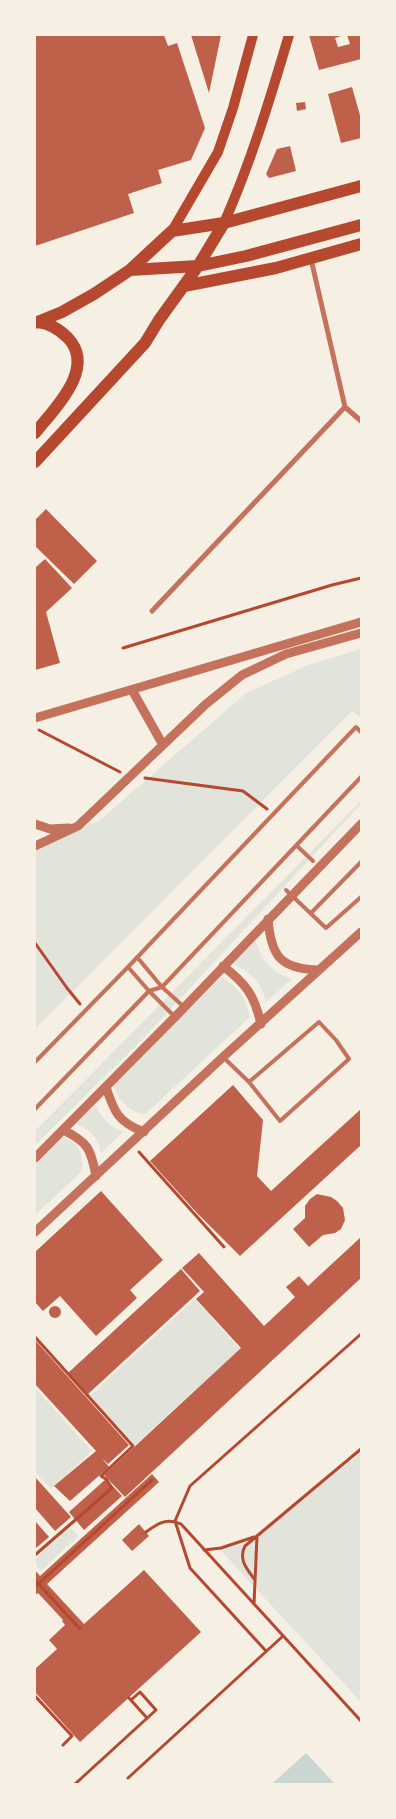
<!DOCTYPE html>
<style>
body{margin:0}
#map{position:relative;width:396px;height:1819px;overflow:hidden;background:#f6efe4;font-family:Arial,sans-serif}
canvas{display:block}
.frame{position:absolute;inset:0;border:36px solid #f6efe4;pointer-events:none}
</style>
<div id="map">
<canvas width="396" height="1819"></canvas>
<div class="frame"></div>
</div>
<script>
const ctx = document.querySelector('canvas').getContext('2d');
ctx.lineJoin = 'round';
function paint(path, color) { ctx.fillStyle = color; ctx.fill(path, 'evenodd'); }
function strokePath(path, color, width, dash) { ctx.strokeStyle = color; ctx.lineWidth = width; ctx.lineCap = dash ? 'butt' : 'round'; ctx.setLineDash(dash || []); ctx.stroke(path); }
const green = new Path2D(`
 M361 649V718L352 711 35 1029V845L99 821 246 693 308 665Z
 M361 801V804L139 1043 35 1145V1131Z
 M255 941C264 961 270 972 292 979L266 1002C261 981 252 973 233 964Z
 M222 977C237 987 247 998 250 1017L144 1115C128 1110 119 1101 113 1085Z
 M96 1105C101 1119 110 1126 123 1132L101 1153C98 1137 91 1130 76 1124Z
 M63 1137C80 1144 83 1153 82 1171L35 1215V1165Z
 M195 1299 240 1349 135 1445 90 1396Z
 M35 1388 92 1451 51 1489 35 1472Z
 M361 1453V1702L222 1552 227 1548 251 1542Z
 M70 1527 78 1536 41 1571 35 1564V1560Z`);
const water = new Path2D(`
 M306 1753 335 1784H272Z`);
const building = new Path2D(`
 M35 35H164L168 46 177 43 205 128 191 160 158 170 162 183 128 194 134 213 35 246Z
 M191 35H221L209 93Z
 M309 35H344L335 38 338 47 350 44 347 35H361V59L319 70Z
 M352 87 361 119V138L341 143 328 94Z
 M305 102 306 109 297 111 296 103Z
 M290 146 296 171 269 178 266 174 277 149Z
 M46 509 97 561 74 584 35 546V520Z
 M45 559 72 588 46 612 60 663 35 670V566L36 567Z
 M233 1085 263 1120 257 1176 271 1191 361 1109V1145L240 1256 197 1213 150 1161Z
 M101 1191 163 1260 130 1290 137 1298 96 1336 60 1296 43 1311 35 1302V1252Z
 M317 1194 331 1197 337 1201 343 1208 345 1220 341 1229 335 1233 323 1235 309 1247 293 1229 305 1218V1206L310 1199Z
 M361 1237V1278L125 1497 104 1475 241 1348 196 1299 204 1292 182 1268 199 1253 264 1326 295 1297 286 1287 299 1276 308 1286Z
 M181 1269 200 1291 88 1394 68 1373Z
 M49 1312a6 6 0 1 1 12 0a6 6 0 1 1-12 0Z
 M35 1340 129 1445 108 1464 102 1458 109 1467 70 1501 54 1486 96 1451 35 1384Z
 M152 1474 159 1482 47 1584 84 1624 144 1570 201 1632 80 1742 35 1692V1669L57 1649 49 1640 65 1625 62 1621 63 1620 38 1593 35 1595V1570L40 1576Z
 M35 1477 71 1517 55 1531 35 1508Z
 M106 1479 122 1496 84 1530 69 1512Z
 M35 1521 49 1537 36 1548 35 1547Z
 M139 1524 149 1536 132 1551 122 1540Z`);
const path = new Path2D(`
 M123 648 332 585 361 578
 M39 730 120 772
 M145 778 243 791 267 809
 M35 943 67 988 80 1004
 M139 1152 224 1247
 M35 1337 133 1446 101 1476 106 1479 112 1488 35 1555
 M146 1532C157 1524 167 1517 181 1524L361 1721
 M204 1550 221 1548 254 1537
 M35 1580 80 1629
 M255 1580C247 1569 238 1560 245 1546L361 1449
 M35 1587 152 1480
 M254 1604 257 1536
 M266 1651 190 1568 175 1521 190 1486 361 1334
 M35 1696 72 1736 63 1745
 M129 1698 147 1718
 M128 1778 283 1636
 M75 1784 156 1710 140 1692 131 1700`);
const service = new Path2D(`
 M296 845 313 861
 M286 890 326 928 361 897
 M311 913 361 862
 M137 957 162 987 184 1007
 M128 967 149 991 174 1016
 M223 1057 249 1082 280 1121 349 1059 336 1040 319 1022 249 1082
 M35 1062 128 967 356 727 361 732
 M35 1109 149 991 162 987 361 777`);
const minor = new Path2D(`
 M311 259 345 407
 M345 407 361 421
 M152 611 345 407`);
const tertiary = new Path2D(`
 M132 690 163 745
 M35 718 361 622
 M35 824 50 829 69 828
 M35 846 78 826 206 704 242 675 286 654 361 633
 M268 919C271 956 280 969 319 970
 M223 966C246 984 254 994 261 1024
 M106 1087C114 1112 118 1122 144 1132
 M63 1130C88 1142 91 1149 96 1176
 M35 1158 175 1017 361 824
 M35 1232 223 1057 361 932`);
const secondary = new Path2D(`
 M224 223C251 162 270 99 289 35
 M172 231 218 152 233 108 253 35`);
const primary = new Path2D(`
 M130 270 198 266 246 256 361 225
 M184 286 276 268 361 244
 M35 323 62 312 94 294 130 270 172 231 224 223 361 186
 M35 433C53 410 97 369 68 338 60 330 49 323 37 322
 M35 462 145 343 159 320 198 266 224 223`);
paint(green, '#e2e4dc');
paint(water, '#c9d6d2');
paint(building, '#bf614a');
strokePath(path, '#b5482f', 3);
strokePath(service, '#c5725c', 4);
strokePath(minor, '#c5725c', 5);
strokePath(tertiary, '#c5725c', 9);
strokePath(secondary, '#b5482f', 10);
strokePath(primary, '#b5482f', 12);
</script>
